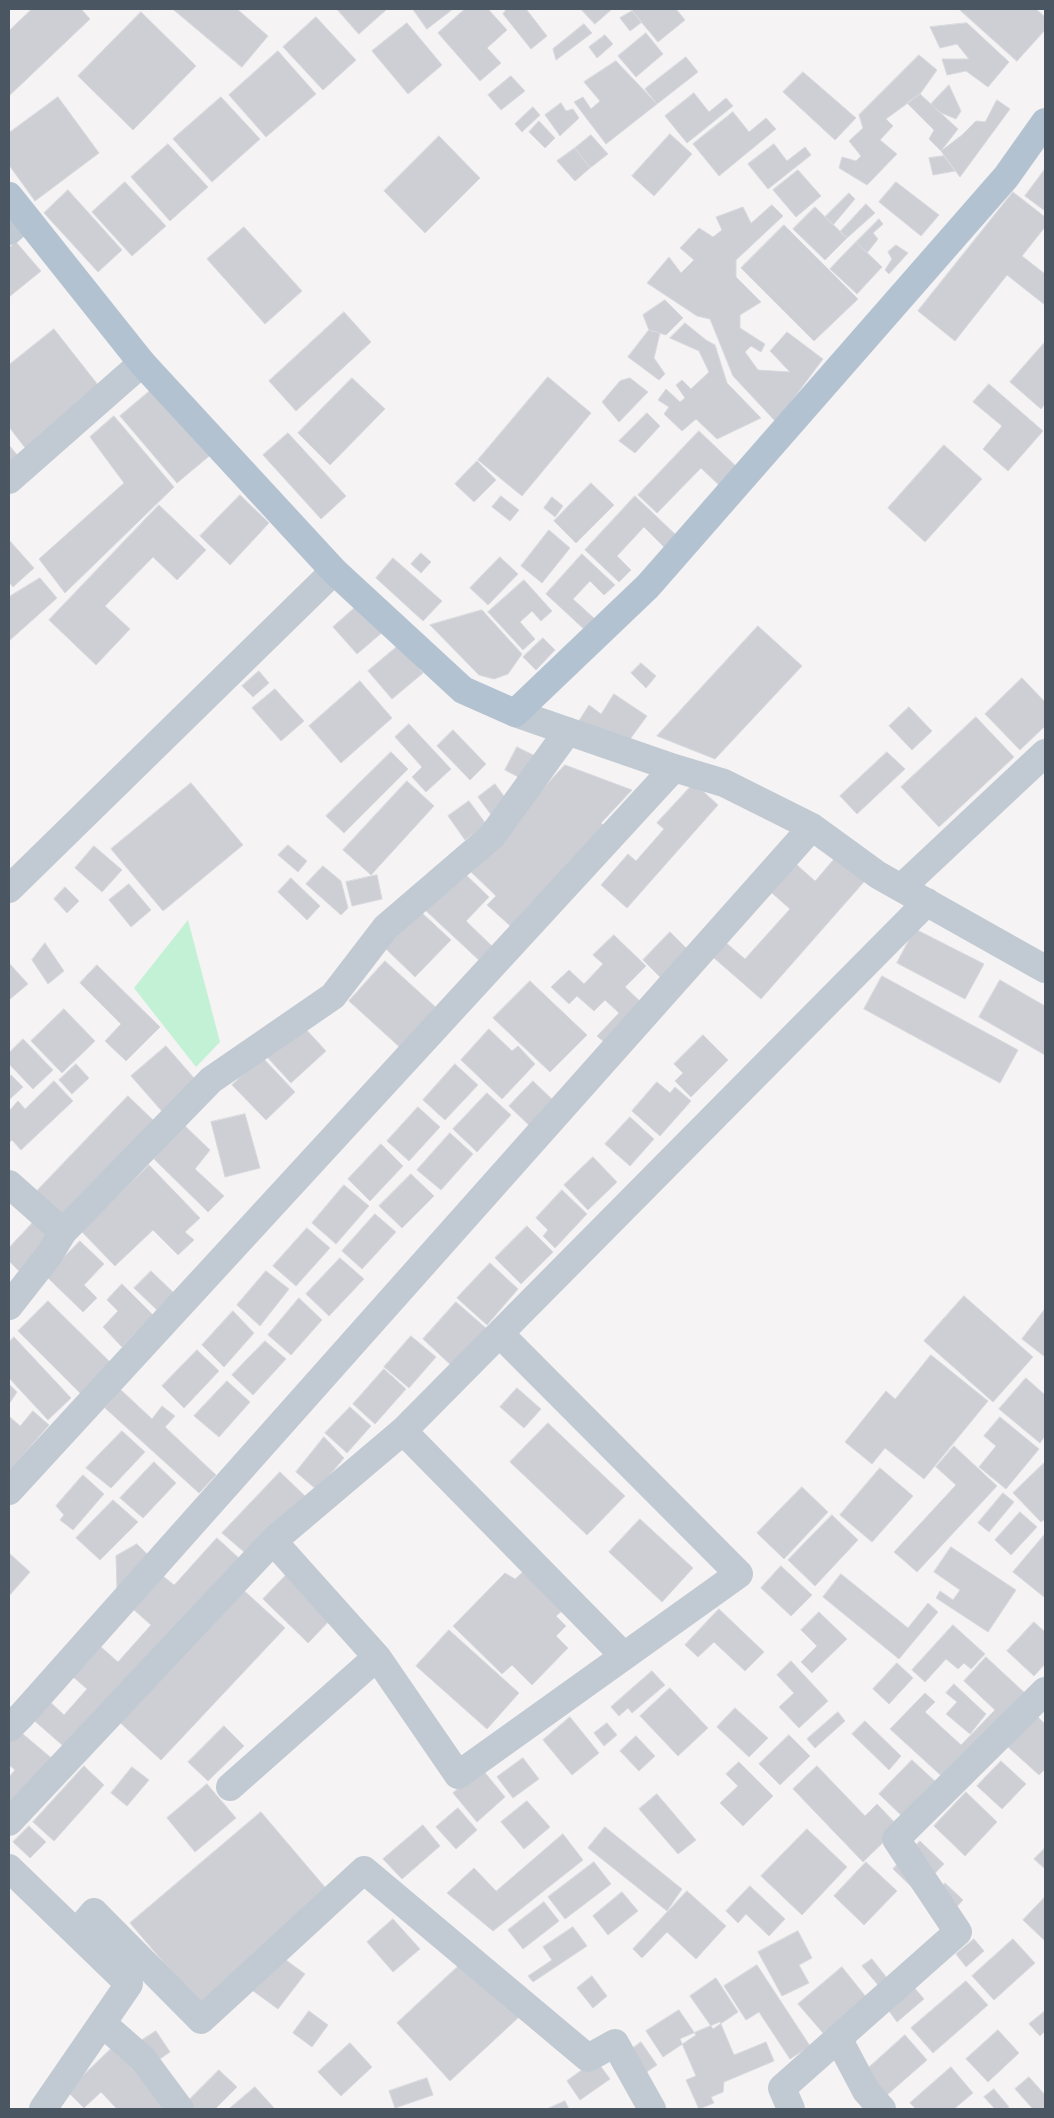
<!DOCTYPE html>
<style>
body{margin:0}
#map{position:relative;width:1054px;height:2118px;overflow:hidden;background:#f5f3f3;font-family:Commissioner,sans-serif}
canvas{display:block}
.frame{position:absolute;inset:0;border:10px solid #4a5661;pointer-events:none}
</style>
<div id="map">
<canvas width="1054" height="2118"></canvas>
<div class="frame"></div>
</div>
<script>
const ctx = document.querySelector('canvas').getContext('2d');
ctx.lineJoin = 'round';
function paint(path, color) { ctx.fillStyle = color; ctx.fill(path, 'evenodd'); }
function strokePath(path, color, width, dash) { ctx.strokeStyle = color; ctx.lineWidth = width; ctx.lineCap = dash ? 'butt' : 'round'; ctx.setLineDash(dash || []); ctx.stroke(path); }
const green = new Path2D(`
 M188 920 220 1042 196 1067 134 988Z`);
const building = new Path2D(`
 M32 9H81L90 19 9 96V31Z
 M173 9H237L268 36 242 67Z
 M337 9H387L359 34Z
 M413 9H453L427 29Z
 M465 9H488L507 30 487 48 501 63 480 81 438 33Z
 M507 9H526L547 36 531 49 503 14Z
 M581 9H612L595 24Z
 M635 9H676L685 20 658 42 632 11Z
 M959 9H1036L1045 17V30L1017 61Z
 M632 11 642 22 630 31 620 18Z
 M141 12 196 66 133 130 78 76Z
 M316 17 356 60 323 90 283 47Z
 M407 23 442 65 408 94 372 51Z
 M967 23 1009 62 988 87 966 71 947 75 942 59H969L957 44 940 48 930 27Z
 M584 24 592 33 556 60 553 49Z
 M646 33 663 54 636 77 618 56Z
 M605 35 613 44 597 58 589 47Z
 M278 51 316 94 266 137 229 95Z
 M919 55 937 70 920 94 886 119 893 126 880 140 897 154 867 185 839 168 842 157 856 161 861 156 849 141 863 128 859 115Z
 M686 57 698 72 657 104 645 89Z
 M616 61 657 104 606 144 574 102 583 97 591 109 600 101 584 82Z
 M803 72 856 118 835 140 783 92Z
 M511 76 525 91 501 110 488 95Z
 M949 85 961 111 956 119 939 112 931 104Z
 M694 93 709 112 726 98 733 106 687 143 665 116Z
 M920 94 958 129 941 151 929 139 934 130 907 103Z
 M58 97 99 153 35 201 9 165V133Z
 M221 97 260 139 212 182 173 139Z
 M997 100 1010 109 960 177 941 151 962 135 976 121 985 122Z
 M561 103 566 111 573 109 579 118 560 136 545 115Z
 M533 107 540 115 522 132 515 124Z
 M733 112 749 132 766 118 776 129 719 176 693 144Z
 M539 121 555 138 545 148 529 132Z
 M670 134 692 154 654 196 632 176Z
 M591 135 608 154 590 168 575 148Z
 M439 136 480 178 425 233 384 191Z
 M168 144 208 187 170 221 131 177Z
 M774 144 787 161 805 147 811 155 768 189 748 164Z
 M575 148 590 168 575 181 557 161Z
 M944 156 955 171 933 175 929 158Z
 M1045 169V211L1025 196Z
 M798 170 821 196 796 217 773 190Z
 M125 182 166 226 132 256 92 212Z
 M896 182 939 215 921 236 879 202Z
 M68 190 122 250 98 272 44 213Z
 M1013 192 1045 217V227L1022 256 1045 274V305L1007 275 955 341 918 311Z
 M849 193 855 199 833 225 825 217Z
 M866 204 875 213 847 238 840 232Z
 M772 205 783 216 736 260V277L761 302 740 315V328L765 344 761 352 751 346 745 352 758 370 790 372 770 351 787 332 823 359 776 422 733 376 710 319 697 316 647 283 669 257 681 273 694 260 680 248 699 228 713 237 722 230 716 217 743 207 751 223Z
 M815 207 847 238 825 260 793 229Z
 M879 219 883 224 873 233 878 239 867 253 856 242Z
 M784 225 858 299 814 341 741 268Z
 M244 227 302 291 265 324 207 259Z
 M16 242 41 271 9 297V248Z
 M856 242 882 267 857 294 830 269Z
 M896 245 908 253 889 274 885 270 892 259 888 252Z
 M665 300 683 318 666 335 649 330 643 315Z
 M344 312 371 342 296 411 269 381Z
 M685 323 706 340 715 345 727 383 761 418 717 439 696 419 682 431 664 414 669 407 658 400 666 389 680 402 685 398 676 385 682 380 691 389 709 372 699 351 670 338Z
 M54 329 102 390 26 449 9 427V365Z
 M649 330 660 333 654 358 665 374 659 380 628 357Z
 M1045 342V404L1041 409 1010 382Z
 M548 377 591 413 522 496 478 460Z
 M352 378 385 409 330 465 298 433Z
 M630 378 648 392 619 422 602 402 620 381Z
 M989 384 1043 431 1008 471 983 449 1002 426 973 402Z
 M157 385 214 452 177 483 120 416Z
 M647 413 660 426 635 453 619 441Z
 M114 416 174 487 65 593 39 559 124 483 90 437Z
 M699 431 740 470 722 488 701 468 657 513 638 495Z
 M288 433 346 496 321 519 263 455Z
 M9 445 23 462 9 475Z
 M944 445 982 479 925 542 888 508Z
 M477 461 496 480 474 502 455 484Z
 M591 483 614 505 576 543 554 521Z
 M240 495 269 523 230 565 200 536Z
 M501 496 519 510 510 521 492 507Z
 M635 496 677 536 665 548 644 527 617 556 631 570 619 582 585 550Z
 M552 497 563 506 555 517 544 508Z
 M159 505 206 550 177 580 153 557 105 606 130 629 96 665 49 620Z
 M549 530 570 548 542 583 521 566Z
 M9 540 34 568 13 587 9 582Z
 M421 553 431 562 421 573 411 564Z
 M582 554 615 585 604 595 590 581 573 599 596 620 586 631 546 594Z
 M500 557 518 574 488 605 470 588Z
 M393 558 442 601 423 621 376 578Z
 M40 578 57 598 9 641V597Z
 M524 580 552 611 541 621 532 611 520 622 535 639 523 650 488 612Z
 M360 603 384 631 357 654 333 627Z
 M482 610 522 654 508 674 494 679 479 675 430 625Z
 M758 626 802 666 715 759 657 736Z
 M543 638 555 650 536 670 523 657Z
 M399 645 423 673 392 699 368 671Z
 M641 663 656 676 646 688 631 673Z
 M259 671 269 683 253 697 242 686Z
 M1022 678 1045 702V726L1020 750 985 714Z
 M360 681 392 718 341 763 309 726Z
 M275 689 304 721 281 741 252 708Z
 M614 694 647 716 625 746 575 727 589 705 601 714Z
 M909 707 932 731 912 750 889 726Z
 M976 717 1014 757 939 827 901 787Z
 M409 724 451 769 426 792 412 777 422 767 395 737Z
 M453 730 486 764 470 780 437 746Z
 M517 747 537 757 524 780 505 770Z
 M391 752 408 769 344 833 326 816Z
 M887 752 905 769 857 814 840 796Z
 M565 765 632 790 601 823 611 832 517 932 487 905 496 896 468 869Z
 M407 781 434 806 371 875 343 850Z
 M191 783 243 845 163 911 111 849Z
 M694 783 718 805 627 908 601 885 628 854 636 861 664 829 657 823Z
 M495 784 509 803 492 816 478 797Z
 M469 801 486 824 465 840 448 816Z
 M288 845 307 861 298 872 278 855Z
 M94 846 122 870 102 892 75 868Z
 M842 850 870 875 761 999 706 951 718 936 745 959 790 909 764 886 788 857 815 881Z
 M323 866 341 881 348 908 341 915 306 884Z
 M460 869 489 897 466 921 495 949 482 963 423 908Z
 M377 875 382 899 352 906 346 882Z
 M291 878 320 906 307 920 278 892Z
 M129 884 151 910 131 927 109 900Z
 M65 887 79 901 67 913 54 899Z
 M420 911 451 940 415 977 385 948Z
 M915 929 984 964 965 999 897 963Z
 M670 932 694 956 667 984 643 960Z
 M614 935 646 966 625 987 647 1008 610 1047 597 1036 619 1013 605 1000 594 1011 577 996 569 1004 551 987 569 970 584 984 603 964 593 955Z
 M45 943 64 971 48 984 32 960Z
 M385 961 441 1012 405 1052 349 1001Z
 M9 963 28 984 9 1000Z
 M97 965 160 1027 126 1061 105 1041 121 1024 80 983Z
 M882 976 1018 1050 1000 1083 864 1009Z
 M1000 980 1045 1006V1055L979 1017Z
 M530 981 587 1035 550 1072 493 1018Z
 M64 1009 95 1041 62 1073 31 1041Z
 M302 1025 326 1051 291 1083 267 1057Z
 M489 1029 512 1051 518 1046 535 1064 502 1099 461 1060Z
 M703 1035 728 1060 691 1097 675 1081 683 1073 674 1064Z
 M23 1039 53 1070 33 1089 9 1064V1053Z
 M166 1046 201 1086 166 1116 131 1076Z
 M262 1057 295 1092 266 1120 232 1085Z
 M76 1064 89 1078 72 1094 59 1080Z
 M455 1064 478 1085 445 1120 423 1100Z
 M11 1075 23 1087 9 1100V1077Z
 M54 1081 73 1101 21 1150 12 1140 9 1143V1111L18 1101 25 1109Z
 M533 1081 557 1104 534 1130 509 1106Z
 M657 1082 670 1093 675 1087 691 1101 660 1136 632 1111Z
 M487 1093 511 1115 477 1152 453 1129Z
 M128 1096 154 1121 61 1220 34 1194Z
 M418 1107 440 1127 409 1161 387 1141Z
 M245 1114 260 1168 225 1177 211 1122Z
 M630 1117 654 1139 630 1166 605 1144Z
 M183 1124 210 1150 195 1169 224 1196 208 1212 154 1159Z
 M450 1133 473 1154 441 1190 417 1170Z
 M381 1144 403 1166 370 1201 348 1179Z
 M593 1157 617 1182 588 1210 564 1185Z
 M149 1165 200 1218 185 1232 194 1240 178 1255 153 1230 115 1266 81 1231Z
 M411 1174 434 1196 402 1228 379 1206Z
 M344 1185 369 1206 336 1244 312 1223Z
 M562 1190 587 1214 555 1248 543 1236 548 1230 536 1218Z
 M375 1214 396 1232 362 1269 342 1251Z
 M38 1217 58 1235 22 1274 9 1261V1248Z
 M527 1226 553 1252 521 1284 495 1258Z
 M307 1228 330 1248 296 1286 273 1266Z
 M80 1241 104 1264 84 1285 97 1298 83 1312 46 1276Z
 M340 1258 364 1279 329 1316 306 1294Z
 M490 1263 518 1289 487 1325 457 1298Z
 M151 1271 177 1296 160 1313 134 1288Z
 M266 1271 289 1289 260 1326 237 1305Z
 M122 1284 153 1315 122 1347 103 1327 118 1311 107 1300Z
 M964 1296 1033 1357 993 1402 924 1341Z
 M299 1298 322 1320 291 1355 268 1335Z
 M48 1301 115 1367 84 1397 18 1331Z
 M456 1302 487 1329 453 1367 423 1339Z
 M1045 1309V1357L1022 1339Z
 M233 1311 254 1333 224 1367 202 1345Z
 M411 1336 436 1357 409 1388 384 1367Z
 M14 1337 71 1398 48 1420 9 1378V1342Z
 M265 1341 286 1359 253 1395 232 1375Z
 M197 1350 219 1371 184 1408 162 1386Z
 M931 1355 988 1401 924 1479 885 1448 872 1464 845 1442 886 1391 895 1399Z
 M384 1369 406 1389 375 1424 353 1404Z
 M1026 1378 1045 1395V1436L1040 1443 999 1409Z
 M227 1381 250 1402 219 1437 194 1416Z
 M9 1384 17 1392 9 1404Z
 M517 1388 541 1409 524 1428 500 1407Z
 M120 1389 152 1419 162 1406 175 1416 165 1427 216 1475 199 1493 105 1408Z
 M350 1407 371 1426 347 1453 325 1433Z
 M33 1411 49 1425 11 1469 9 1467V1418L10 1417 20 1426Z
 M1000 1417 1039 1449 1006 1489 979 1467 996 1446 984 1436Z
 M548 1423 625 1496 587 1535 510 1462Z
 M122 1431 145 1452 111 1488 86 1468Z
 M324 1437 344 1458 317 1490 296 1472Z
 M954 1446 997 1486 917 1572 894 1552 956 1485 936 1467Z
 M154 1462 176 1483 143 1518 120 1498Z
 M1045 1462V1519L1041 1522 1013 1493Z
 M880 1468 913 1496 872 1542 840 1515Z
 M280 1472 306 1497 250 1557 222 1533Z
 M83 1475 104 1494 73 1530 60 1520 64 1515 56 1506Z
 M802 1487 828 1512 784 1559 757 1533Z
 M1003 1493 1014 1502 989 1532 978 1523Z
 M113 1500 138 1522 100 1560 76 1538Z
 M1020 1512 1037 1527 1011 1555 995 1540Z
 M832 1515 858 1540 815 1586 788 1560Z
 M640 1519 693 1568 662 1602 609 1552Z
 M1045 1534V1596L1044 1597 1013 1572Z
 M217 1538 241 1560 69 1751 30 1717 47 1699 64 1715 87 1689 72 1676 100 1646 118 1662 151 1625 133 1609 163 1576 174 1585Z
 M137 1544 150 1557 117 1590 116 1556Z
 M951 1547 1016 1590 988 1632 936 1598 940 1591 953 1600 960 1590 934 1572Z
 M9 1553 30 1572 9 1596Z
 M781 1566 812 1595 791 1616 761 1588Z
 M523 1572 562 1611 556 1616 566 1626 556 1636 568 1648 532 1685 512 1665 502 1674 453 1626 505 1573 515 1579Z
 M288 1573 333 1617 308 1643 263 1599Z
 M841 1574 908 1628 928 1603 938 1612 899 1659 823 1597Z
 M239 1586 285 1628 161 1760 115 1718Z
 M719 1609 764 1652 745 1671 714 1642 698 1657 685 1645Z
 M819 1612 847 1639 812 1673 801 1662 817 1646 801 1630Z
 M1034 1622 1045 1632V1664L1034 1676 1007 1651Z
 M953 1625 985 1654 971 1669 964 1663 958 1669 946 1659 925 1682 912 1670Z
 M449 1630 519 1693 487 1729 416 1666Z
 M986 1657 1027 1695 947 1781 890 1729 925 1693 935 1702 925 1712 961 1745 995 1710 964 1681Z
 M791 1661 828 1701 799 1728 779 1707 794 1693 777 1675Z
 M897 1663 913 1678 889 1704 873 1689Z
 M652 1671 665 1685 632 1713 628 1708 619 1716 611 1707Z
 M954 1684 986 1714 970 1734 946 1714 957 1702 946 1693Z
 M670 1688 708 1728 678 1756 640 1716Z
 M735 1708 768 1738 749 1757 717 1727Z
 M838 1712 845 1721 815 1748 807 1739Z
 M1037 1716 1045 1724V1769L1039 1775 1008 1747Z
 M570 1717 599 1753 572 1775 543 1740Z
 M865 1721 901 1756 889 1770 852 1734Z
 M607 1723 617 1735 604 1746 594 1733Z
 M224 1726 244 1746 208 1781 188 1762Z
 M17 1729 56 1762 9 1816V1777L15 1770 9 1765V1739Z
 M789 1735 810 1756 780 1785 759 1764Z
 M636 1736 655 1756 639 1771 620 1751Z
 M523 1758 539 1779 513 1798 497 1777Z
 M912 1760 938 1784 905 1819 879 1794Z
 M1001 1761 1026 1784 1002 1809 977 1786Z
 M739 1762 773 1796 743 1826 720 1803 738 1786 726 1774Z
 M84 1766 104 1785 54 1841 33 1822Z
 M817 1766 865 1816 877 1804 899 1827 863 1862 793 1789Z
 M132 1767 149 1780 127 1806 111 1793Z
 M482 1769 505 1797 477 1822 453 1793Z
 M207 1784 236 1818 195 1852 167 1818Z
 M966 1792 997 1822 965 1856 934 1826Z
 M657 1794 696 1840 678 1854 639 1809Z
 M527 1801 550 1827 524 1849 501 1822Z
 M458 1808 477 1830 456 1849 436 1827Z
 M261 1812 329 1892 199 2004 130 1923Z
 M423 1825 440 1846 402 1879 383 1859Z
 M29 1826 46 1842 30 1858 13 1842Z
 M605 1827 682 1889 667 1911 588 1848Z
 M807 1829 847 1867 802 1915 761 1876Z
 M563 1834 583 1860 493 1931 447 1893 474 1868 496 1891Z
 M920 1841 944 1864 917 1892 893 1869Z
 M1045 1848V1869L1034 1859Z
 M594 1862 611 1884 565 1919 548 1897Z
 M866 1862 897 1891 864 1925 834 1896Z
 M945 1883 963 1900 952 1912 934 1895Z
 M750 1886 785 1919 769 1936 746 1914 738 1923 726 1911Z
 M687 1891 726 1926 696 1959 667 1932 642 1958 633 1949Z
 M622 1892 638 1911 608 1935 593 1916Z
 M1045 1897V1941L1023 1920Z
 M544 1902 559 1921 523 1949 508 1930Z
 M393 1919 420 1949 393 1972 367 1942Z
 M573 1927 587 1946 533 1982 528 1976 552 1960 543 1947Z
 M798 1931 812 1958 799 1965 809 1983 782 1996 758 1952Z
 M974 1939 984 1951 966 1967 956 1954Z
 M1013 1939 1035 1963 994 2000 972 1976Z
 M275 1952 305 1974 278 2009 249 1988Z
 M872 1959 887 1978 878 1985 862 1966Z
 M465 1960 519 2017 450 2081 397 2023Z
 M757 1965 810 2046 790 2059 759 2012 746 2020 724 1986Z
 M842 1967 866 1997 823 2033 798 2004Z
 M592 1976 607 1996 593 2008 577 1988Z
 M716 1978 738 2012 713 2029 690 1996Z
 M966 1981 988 2005 933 2053 911 2028Z
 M913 1986 924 1999 897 2022 886 2007Z
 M679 2010 696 2035 663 2057 646 2031Z
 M309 2011 328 2025 312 2047 293 2033Z
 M1045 2011V2031L1040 2036 1029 2024Z
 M720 2022 734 2055 766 2042 774 2061 724 2082 723 2092 711 2097 714 2103 699 2109 686 2080 696 2076 680 2039Z
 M998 2030 1019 2053 988 2082 966 2059Z
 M156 2031 170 2052 154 2063 139 2042Z
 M905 2035 927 2060 887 2095 865 2071Z
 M641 2042 657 2065 639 2077 624 2055Z
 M350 2043 372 2067 341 2096 318 2072Z
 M114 2046 168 2109H117L101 2092 84 2108 67 2091Z
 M596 2060 610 2079 580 2100 567 2081Z
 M951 2067 973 2093 954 2109H916L910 2103Z
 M219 2070 237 2087 215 2109H188L184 2105Z
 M1029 2077 1045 2095V2109H1033L1015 2089Z
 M427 2078 433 2095 395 2108 389 2091Z
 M255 2087 275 2109H229Z
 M994 2089 1009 2107 1006 2109H995L984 2097Z
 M565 2101 569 2109H547Z`);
const minor = new Path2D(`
 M9 231 25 217
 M9 480 142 363
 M515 713 674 768 724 783 812 827 878 875 1045 969
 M901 888 1045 753
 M9 889 334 571
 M9 1184 63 1232
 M9 1306 49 1255 63 1232 211 1080 333 996 386 927 492 836 568 731
 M403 1431 624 1656
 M9 1491 674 768
 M273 1541 377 1657 458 1775 739 1574 500 1334
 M9 1728 22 1715 812 827
 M230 1787 377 1657
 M9 1822 273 1541 403 1431 927 902
 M9 1868 129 1984 43 2109
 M77 1932 94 1912 201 2020 364 1870 588 2058 615 2043 652 2109
 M102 2023 143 2059 180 2109
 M838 2038 866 2091 882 2109
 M791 2109 782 2088 958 1932 896 1839 1045 1691`);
const major = new Path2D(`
 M9 196 142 363 334 571 463 690 515 713 648 586 1006 177 1045 122`);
paint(green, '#c3f1d5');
paint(building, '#cdcfd5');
strokePath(building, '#d7d9de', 1);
strokePath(minor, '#c1cad2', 28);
strokePath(major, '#b3c2d1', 28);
</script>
